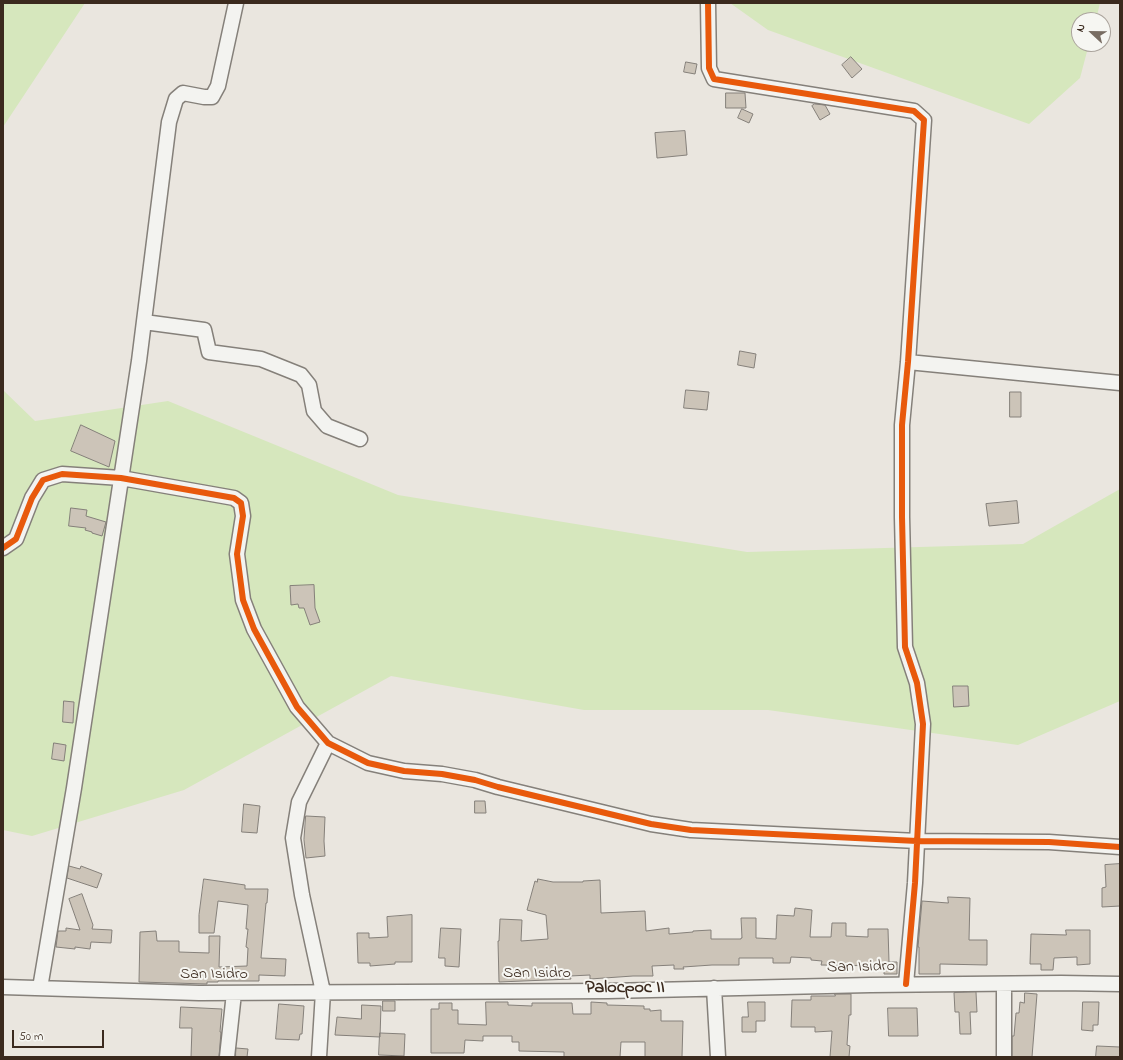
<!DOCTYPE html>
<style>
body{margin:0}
#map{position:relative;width:1123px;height:1060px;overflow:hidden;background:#eae6df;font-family:"Indie Flower",sans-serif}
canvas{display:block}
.frame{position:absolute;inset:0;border:4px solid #3b2a1e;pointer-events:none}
.north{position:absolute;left:1071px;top:12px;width:40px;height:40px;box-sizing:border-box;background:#f6f6f2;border:1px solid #aba49d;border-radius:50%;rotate:292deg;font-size:11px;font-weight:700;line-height:16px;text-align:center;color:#3b2a1e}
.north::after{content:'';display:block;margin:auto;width:14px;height:18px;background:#786c62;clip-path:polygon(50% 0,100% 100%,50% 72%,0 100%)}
.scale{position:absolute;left:12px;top:1030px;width:92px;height:18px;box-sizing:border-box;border:2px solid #3b2a1e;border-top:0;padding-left:5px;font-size:12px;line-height:14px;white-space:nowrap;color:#3b2a1e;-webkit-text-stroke:3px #f6f6f2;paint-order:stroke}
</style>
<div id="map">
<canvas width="1123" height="1060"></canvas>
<div class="frame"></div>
<div class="north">N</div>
<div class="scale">50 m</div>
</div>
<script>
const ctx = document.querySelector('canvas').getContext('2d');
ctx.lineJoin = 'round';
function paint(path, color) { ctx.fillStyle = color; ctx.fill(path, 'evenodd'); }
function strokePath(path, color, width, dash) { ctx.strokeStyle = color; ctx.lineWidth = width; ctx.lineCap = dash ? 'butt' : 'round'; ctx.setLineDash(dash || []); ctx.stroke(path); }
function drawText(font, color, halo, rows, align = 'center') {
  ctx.font = font + ' "Indie Flower",sans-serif'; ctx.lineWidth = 4; ctx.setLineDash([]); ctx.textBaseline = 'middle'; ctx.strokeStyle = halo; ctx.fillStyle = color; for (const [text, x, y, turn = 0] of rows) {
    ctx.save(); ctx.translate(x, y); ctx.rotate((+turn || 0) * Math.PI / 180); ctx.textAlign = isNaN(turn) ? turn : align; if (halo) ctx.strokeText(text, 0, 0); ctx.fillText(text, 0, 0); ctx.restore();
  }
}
const green = new Path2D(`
 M3 3H85L3 127Z
 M730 3H1100L1096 20H1079V44H1089L1080 78 1029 124 768 30Z
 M3 390 35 421 168 401 398 495 747 552 1023 544 1120 489V701L1018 745 768 710H584L391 676 184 790 32 836 3 830Z`);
const building = new Path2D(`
 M851 57 862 69 852 78 842 65Z
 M686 62 697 64 695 74 684 72Z
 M726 93H745L746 108H726Z
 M815 104 825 105 830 114 820 120 812 106Z
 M742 109 753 114 749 123 738 118Z
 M685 131 687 155 657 158 655 133Z
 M740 351 756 354 754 368 738 365Z
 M686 390 709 392 707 410 684 408Z
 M1010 392H1021V417H1010Z
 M81 425 115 441 109 467 71 451Z
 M1017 501 1019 523 989 526 986 504Z
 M71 508 87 510 86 516 106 522 102 536 92 533V532L85 530 86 528 69 526Z
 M314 585 315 608 320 622 310 625 304 608H299L298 604 291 605 290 586Z
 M953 686H968L969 706 954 707Z
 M64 701 74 702 73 723 63 722Z
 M54 743 66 745 64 761 52 759Z
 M475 801H485L486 813H475Z
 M244 804 260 806 257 833 242 832Z
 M306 816 325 817 324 841 325 856 306 858 304 840Z
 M1120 864V906L1102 907V888L1106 887 1105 865Z
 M69 866 80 869 81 866 102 874 97 888 67 878Z
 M204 879 245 885V889H268L267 903H266L261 958 286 959 285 976 259 975V981H218V982H207V984L139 982 140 932 156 931 157 941H179V952L209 953V936H220L219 967 247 966 248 948 246 947 248 929H246L248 905 218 901 214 933H199V915Z
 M538 879 553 882H583V881L600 880 601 913 645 911 646 931 669 928V934L693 932V931L711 930V939H741V938H742L741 918H756V938L776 939 777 915 794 916 795 908 812 910 810 937H831L832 923H846V936L868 937V929H888L889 962H897V974H884V966L821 965 822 961 811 960V958L791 957 790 963H773V958H739V965H712L683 967 684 969H674V965L652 966 653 976H633L590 979V975L570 976 571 979 499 982 498 941H499L500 919 522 920 521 941 548 939 546 915 527 910 535 881 537 882Z
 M82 894 93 925 92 929 112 930 111 943 91 942 90 949 75 947V949L56 947 58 931H66V928L80 930 69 899Z
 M948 897 970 898 969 940H987V965L940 964V974H919V947H918L922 901 948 903Z
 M412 915V962H395V964L370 966V963H358L357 933H369V938L388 937 387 917Z
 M441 928 461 929 459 967 445 966V958H439Z
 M1066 930H1090V964L1077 965V957L1054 958 1053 970H1041V964H1030L1031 934 1066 935Z
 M976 992 977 1012H970L971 1034H960L959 1012H955L954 993Z
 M1025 993 1037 994 1032 1057H1012V1036H1014L1016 1013H1019L1020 1002 1024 1003Z
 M835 994H851V1015H849L847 1045 850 1046 849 1057H830L832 1031 815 1032V1027H791L792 1000H811V996H835Z
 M383 1001H395V1011H383Z
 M486 1002H508V1005L532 1006V1003H572L573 1014H591V1002L607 1003V1005L644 1006V1009H650V1011L661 1010V1021H683L682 1057H645V1042H621L620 1057H564V1052L519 1051V1042H512V1036H483V1041L465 1040 464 1053H431V1009H439V1003H452V1010H458V1024L486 1025Z
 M748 1002H765V1021H756V1032H742V1017H748Z
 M1083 1002H1099L1098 1025H1093V1031L1082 1030Z
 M279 1004 304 1006 302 1034H300L299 1040 276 1039Z
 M362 1005 381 1006 380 1037 335 1035 337 1017 361 1019Z
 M181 1007 222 1009 220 1032H221L219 1057H191L192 1028H180Z
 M888 1008H917L918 1036H889Z
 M380 1033 405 1034 404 1056 379 1055Z
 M1097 1046 1120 1047V1057H1096Z
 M236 1048 248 1049 247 1057H236Z`);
const minor = new Path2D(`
 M708 3 709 68 714 79 914 111 924 120 908 362 902 425V517L905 647 917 683 923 724 915 883 906 984
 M144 322 204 330 209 352 261 359 301 375 309 385 314 411 327 426 360 439
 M908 362 1120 383
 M3 548 16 539 32 498 43 480 62 474 121 478 234 498 241 503 243 516 237 554 243 600 254 629 297 707 328 743 368 763 404 771 442 774 475 780 498 787 651 824 691 830 917 841 1049 842 1120 847
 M1004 984V1057
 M3 987 199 993 608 991 870 985 1061 983 1120 984
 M40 988 74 788 139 361 169 122 176 99 183 93 204 97H212L218 86 236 3
 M714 988 718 1057
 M227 1057 234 993
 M319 1057 323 992 302 895 293 838 299 802 328 743`);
const cycleway = new Path2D(`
 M708 3 709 68 714 79 914 111 924 120 908 362 902 425V517L905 647 917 683 923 724 915 883 906 984
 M3 548 16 539 32 498 43 480 62 474 121 478 234 498 241 503 243 516 237 554 243 600 254 629 297 707 328 743 368 763 404 771 442 774 475 780 498 787 651 824 691 830 917 841 1049 842 1120 847`);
const streetNames = [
 ["San Isidro",861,968,-1],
 ["San Isidro",537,974],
 ["San Isidro",214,975]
];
const quarterNames = [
 ["Palocpoc II",625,989]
];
paint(green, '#d6e7bd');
paint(building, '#ccc4b8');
strokePath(building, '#85807a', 1);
strokePath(minor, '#85807a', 17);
strokePath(minor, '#f3f3f0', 14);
strokePath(cycleway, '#e8590c', 6);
drawText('16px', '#3b2a1e', '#f6f6f2', streetNames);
drawText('bold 18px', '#3b2a1e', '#f6f6f2', quarterNames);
</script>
